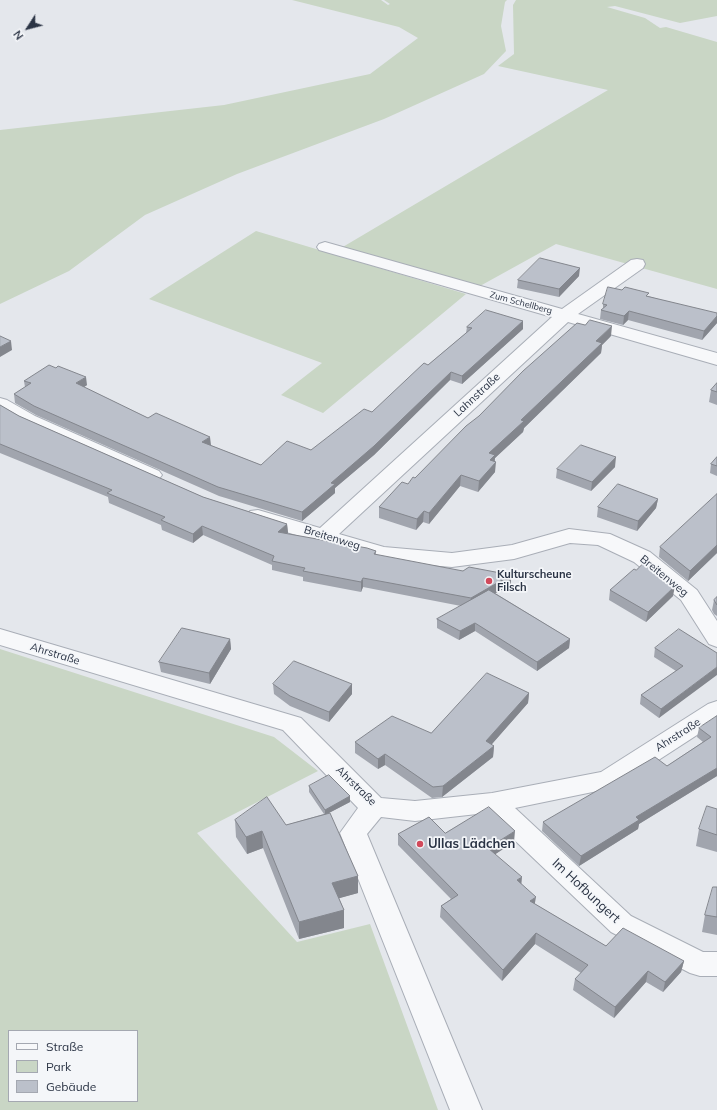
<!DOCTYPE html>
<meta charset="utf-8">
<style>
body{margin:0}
#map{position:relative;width:717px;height:1110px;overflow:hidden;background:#e4e7ec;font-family:Mulish,sans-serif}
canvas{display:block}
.legend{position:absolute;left:8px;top:1030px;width:130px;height:72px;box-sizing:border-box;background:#f4f6f9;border:1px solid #a4a8b1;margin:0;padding:5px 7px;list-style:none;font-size:12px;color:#2b3445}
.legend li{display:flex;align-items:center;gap:8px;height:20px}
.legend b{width:20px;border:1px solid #a4a8b1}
.north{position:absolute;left:8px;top:8px;width:40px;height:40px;-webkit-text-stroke:3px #f4f6f9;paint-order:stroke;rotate:234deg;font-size:11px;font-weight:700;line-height:16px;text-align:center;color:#2b3445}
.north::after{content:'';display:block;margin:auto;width:14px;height:18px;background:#2b3445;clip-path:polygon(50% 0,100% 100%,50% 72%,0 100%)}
</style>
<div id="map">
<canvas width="717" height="1110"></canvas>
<ul class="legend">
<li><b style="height:5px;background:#f7f8fa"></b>Straße</li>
<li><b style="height:11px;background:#c9d6c5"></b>Park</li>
<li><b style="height:11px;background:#bbc0ca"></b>Gebäude</li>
</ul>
<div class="north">N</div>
</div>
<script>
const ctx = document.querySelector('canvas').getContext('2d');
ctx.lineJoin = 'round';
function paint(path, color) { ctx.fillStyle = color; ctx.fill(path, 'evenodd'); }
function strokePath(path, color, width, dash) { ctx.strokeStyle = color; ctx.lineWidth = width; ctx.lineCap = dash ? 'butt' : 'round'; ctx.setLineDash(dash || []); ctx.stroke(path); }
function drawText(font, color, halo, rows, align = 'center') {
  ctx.font = font + ' Mulish,sans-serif'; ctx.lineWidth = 3.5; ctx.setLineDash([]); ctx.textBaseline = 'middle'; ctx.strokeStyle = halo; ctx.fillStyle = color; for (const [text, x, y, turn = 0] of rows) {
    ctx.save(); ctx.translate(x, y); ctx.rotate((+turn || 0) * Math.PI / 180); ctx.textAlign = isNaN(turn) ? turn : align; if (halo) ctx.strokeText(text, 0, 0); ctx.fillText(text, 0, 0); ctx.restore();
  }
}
const green = new Path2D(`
 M292 0H381L388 5 390 4 384 0H507L505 2 501 26 506 51 484 74 384 119 237 174 145 215 69 271 0 304V130L224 105 370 74 418 38 399 27Z
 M516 0H717V16L680 23 615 6 607 7 645 18 660 28 666 27 717 42V289L556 244 480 286 336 251 608 90 498 66 514 54 513 5Z
 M256 231 466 294 323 413 281 395 322 363 149 299Z
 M0 649 274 737 318 771 197 833 297 942 370 924 438 1110H0ZM9 1031H137V1101H9Z`);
const minor = new Path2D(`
 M325 242 562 309 631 260 637 259 643 260 645 264 643 268 578 314 717 353V365L568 322 339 534 384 547 452 553 512 545 569 529 610 534 650 552 697 590 717 621V647L709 644 681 600 634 562 598 545 570 543 514 559 452 567 382 561 250 521 247 516 250 511 258 510 320 528 552 317 319 250 317 247 319 244Z
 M0 398 7 400 35 416 159 471 162 475 159 479 152 481 145 479 21 424 0 412Z
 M0 629 301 718 381 798 415 801 492 793 601 772 708 704 717 701V722L617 787 515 808 631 916 703 952H717V976H700L690 973 611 932 486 813 415 821 381 817 367 834 482 1110H450L340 833 358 808 283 730 0 645Z`);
const wall = new Path2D(`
 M579 276 559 297 517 288 518 280Z
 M648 296 717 316V323L702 340 628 320 623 325 600 319 601 310 603 309V304Z
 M523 321V329L462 384 450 380 374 455 335 488V493L302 521 219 496 36 415 15 403 14 394 25 387 24 381 87 385 84 387 148 418 210 445 261 465 311 450 372 412 466 333 467 327Z
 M611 336 602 345 601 353 524 428 523 432 495 458V472L478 492 460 486 429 524 423 522 416 530 379 518V507L408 484Z
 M717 383V405L709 402 711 390Z
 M0 405 19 416 203 497 287 524 288 533 287 534 376 551V555L511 585 495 593 570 639 569 648 537 671 475 631 459 640 437 628V619L461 606 363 587 361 592 303 581V577L272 570V565L203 535 193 543 162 530 161 525 109 503 108 497 0 453Z
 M717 457V476L710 473 711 464Z
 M615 467 591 491 556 478 557 469Z
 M717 494V553L688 581 659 557 660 547Z
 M658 499 656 508 637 531 597 517 598 507Z
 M636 570 673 596 646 622 609 600 610 590Z
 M717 597V616L714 614 712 610 714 600Z
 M230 639 231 649 210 684 161 672 159 662Z
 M655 648 717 653 659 718 640 704 641 695 676 671 654 657Z
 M273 684H352V694L329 722 290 706 274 694Z
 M529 693 528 703 491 745 494 746 493 757 442 797 432 798 385 765 378 769 355 753V742L431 733Z
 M717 716V776L639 824 638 829 579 866 542 831 543 822 667 766 703 742 697 737 699 728Z
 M309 786 350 796V802L327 814 358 876V893L339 898 344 910V928L299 939 263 848 247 854 236 837 235 820 286 825 324 814 309 792Z
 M717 809V852L696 846 699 829Z
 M445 833 514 842 495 854 521 884 535 904 606 946 684 961 681 972 663 992 646 982 614 1018 573 990 575 979 581 973 535 944 502 981 440 917 441 906 451 899 398 845V834Z
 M717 887V935L702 932 705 915Z`);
const shadedWall = new Path2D(`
 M580 268 579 276 559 297V289Z
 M629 311 628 320 623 325 624 316Z
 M717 316V323L702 340 704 331Z
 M523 321V329L462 384V376Z
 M612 326 611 336 602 345 601 353 524 428 523 432 495 458 494 464 496 462 495 472 478 492 479 481 489 453 521 420 596 341Z
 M11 341 12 350 0 357V347Z
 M451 372 450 380 374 455 335 488V493L302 521V512L331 483Z
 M86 377 87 385 77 392 76 383Z
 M210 437 211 445 202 451V442Z
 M616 457 615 467 591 491 592 482Z
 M461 475 460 486 429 524V513Z
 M658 499 656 508 637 531 638 521Z
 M424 511 423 522 416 530 417 519Z
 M287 524 288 533 278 541V532Z
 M202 526 203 535 193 543V534Z
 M717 545V553L688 581 690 571Z
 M511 575V585L470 607 471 598Z
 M363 578V587L361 592V582Z
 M675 586 673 596 646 622 648 612Z
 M475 623V631L459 640 460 631Z
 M230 639 231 649 210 684 209 673Z
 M570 639 569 648 537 671V662Z
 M717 667V675L659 718 661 709Z
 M352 684V694L329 722V712Z
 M529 693 528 703 485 752 486 741Z
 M494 746 493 757 442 797 443 786Z
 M385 754V765L378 769V759Z
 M717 768V776L639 824 638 829 579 866 581 856 636 817Z
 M350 796V802L325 815V810Z
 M262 831 263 848 247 854 246 837Z
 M515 831 514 842 488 859V848Z
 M358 876V893L333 900 332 883Z
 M522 877 521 888 517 880Z
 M536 897 534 908 530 901Z
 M344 910V928L299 939V922Z
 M536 933 535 944 502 981 503 970Z
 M684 961 681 972 663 992 665 982Z
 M648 971 646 982 614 1018 615 1007Z`);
const building = new Path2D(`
 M540 258 580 268 559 289 518 280Z
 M608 287 622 290 625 287 649 293 646 296 717 313V316L704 331 629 311 624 316 601 310 607 305 603 304Z
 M486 310 523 321 462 376 451 372 374 446 331 483 335 484 302 512 218 487 34 406 14 394 31 383 24 381 49 365 56 368 58 366 86 377 76 383 148 418 156 413 210 437 202 442 261 465 287 441 311 450 364 409 372 412 424 363 428 365 472 328 467 327Z
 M590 320 612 326 596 341 602 343 521 420 524 421 489 453 495 455 490 460 496 462 479 481 461 475 429 513 424 511 417 519 379 507 402 482 408 484 413 477 415 478 466 426 479 416 523 371 577 323 585 325Z
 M0 336 11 341 0 347Z
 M717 383V392L711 390Z
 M0 405 19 416 203 497 287 524 278 532 367 548 376 551 374 554 463 571 469 567 511 575 471 598 363 578 361 582 303 571 305 568 272 561 274 556 202 526 193 534 161 520 165 517 107 493 112 490 0 444Z
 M581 445 616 457 592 482 557 469Z
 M717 457V466L711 464Z
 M618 484 658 499 638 521 598 507Z
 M717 494V545L690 571 660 547Z
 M645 562 675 586 648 612 610 590 634 569 636 570Z
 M489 590 570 639 537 662 475 623 460 631 437 619Z
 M717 597V605L714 600Z
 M182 628 230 639 209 673 159 662Z
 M679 629 717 653V667L661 709 641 695 683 666 655 648Z
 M294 661 352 684 329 712 290 696 273 684Z
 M487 673 529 693 486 741 494 746 443 786 433 787 385 754 378 759 355 742 392 716 431 733Z
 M717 716V768L636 817 639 820 581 856 543 822 655 757 667 766 711 737 699 728Z
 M329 775 350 796 325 810 309 786Z
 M267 797 286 825 330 813 358 876 332 883 344 910 299 922 262 831 246 837 235 820Z
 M707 806 717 809V835L699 829Z
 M489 807 515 831 488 848 522 877 517 880 536 897 530 901 606 946 623 928 684 961 665 982 648 971 615 1007 575 979 588 965 536 933 503 970 441 906 458 895 398 834 429 817 445 833Z
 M713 887H717V917L705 915Z`);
const markers = [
 [489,581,4,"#d1495b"],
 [420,844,4,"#d1495b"]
];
const farStreetnames = [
 ["Zum Schellberg",521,303,15]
];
const streetNames = [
 ["Lahnstraße",477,395,-43],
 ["Breitenweg",332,538,17],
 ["Breitenweg",664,576,39],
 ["Ahrstraße",55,654,17],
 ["Ahrstraße",678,735,-33],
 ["Ahrstraße",356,786,44]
];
const poiNames = [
 ["Kulturscheune",497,575],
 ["Filsch",497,588]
];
const nearPoinames = [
 ["Ullas Lädchen",428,844]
];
const nearStreetnames = [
 ["Im Hofbungert",586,891,43]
];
paint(green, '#c9d6c5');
strokePath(minor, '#a9aeb7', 2);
paint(minor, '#f7f8fa');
paint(wall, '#a1a5ae');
paint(shadedWall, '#83868d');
paint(building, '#bbc0ca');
strokePath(building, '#83868d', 1);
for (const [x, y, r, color] of markers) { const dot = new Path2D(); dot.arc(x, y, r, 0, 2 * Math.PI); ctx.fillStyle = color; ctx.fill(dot); strokePath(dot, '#f4f6f9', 1.5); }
drawText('9px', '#2b3445', '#f4f6f9', farStreetnames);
drawText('11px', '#2b3445', '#f4f6f9', streetNames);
drawText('bold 11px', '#2b3445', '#f4f6f9', poiNames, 'left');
drawText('bold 13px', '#2b3445', '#f4f6f9', nearPoinames, 'left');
drawText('13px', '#2b3445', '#f4f6f9', nearStreetnames);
</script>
